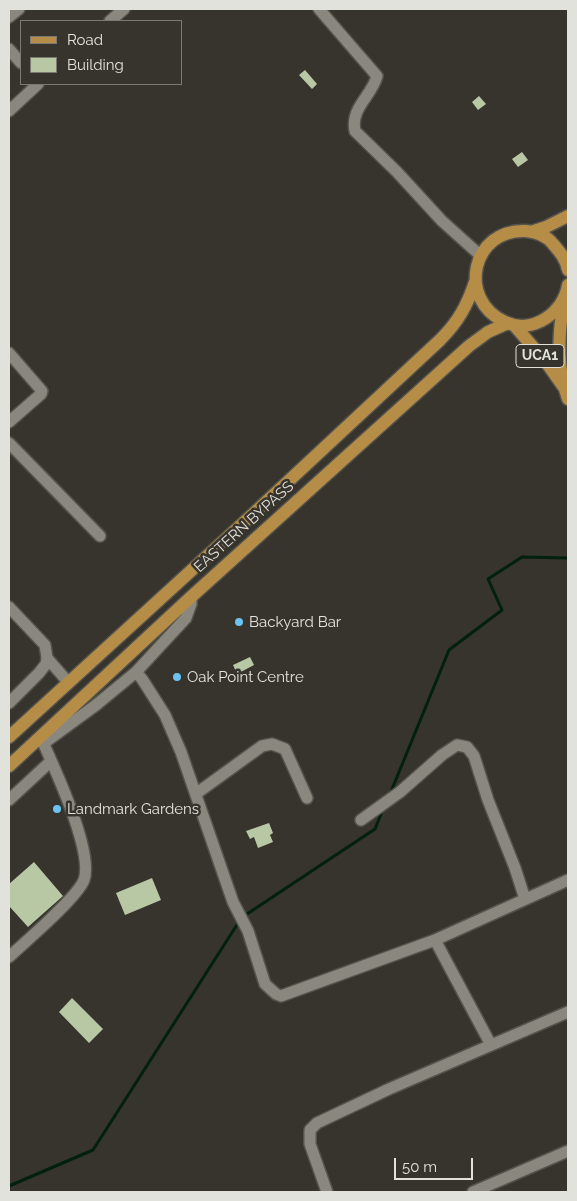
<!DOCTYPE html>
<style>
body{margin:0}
#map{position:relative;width:577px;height:1201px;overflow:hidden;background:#36342c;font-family:Raleway,sans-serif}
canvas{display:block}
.frame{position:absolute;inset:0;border:10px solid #e2e2dc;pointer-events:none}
.legend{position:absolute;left:20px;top:20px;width:162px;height:65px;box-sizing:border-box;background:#36342c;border:1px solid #7b7a72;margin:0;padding:6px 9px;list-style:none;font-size:15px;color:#e2e2dc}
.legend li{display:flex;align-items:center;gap:10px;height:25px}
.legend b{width:25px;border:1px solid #7b7a72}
.scale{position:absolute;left:394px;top:1158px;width:79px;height:22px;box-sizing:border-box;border:2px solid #e2e2dc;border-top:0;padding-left:6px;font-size:15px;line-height:18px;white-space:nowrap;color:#e2e2dc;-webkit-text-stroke:4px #36342c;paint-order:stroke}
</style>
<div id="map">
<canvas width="577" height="1201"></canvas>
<div class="frame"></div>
<ul class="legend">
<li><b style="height:6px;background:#b68d47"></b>Road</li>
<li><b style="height:14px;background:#b8c8a5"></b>Building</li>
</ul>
<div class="scale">50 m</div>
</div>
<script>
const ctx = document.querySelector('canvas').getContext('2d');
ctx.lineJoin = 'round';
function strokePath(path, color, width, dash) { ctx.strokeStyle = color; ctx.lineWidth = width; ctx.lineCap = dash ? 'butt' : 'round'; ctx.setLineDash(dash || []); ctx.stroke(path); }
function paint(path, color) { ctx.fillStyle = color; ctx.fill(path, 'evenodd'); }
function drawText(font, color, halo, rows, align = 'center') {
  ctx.font = font + ' Raleway,sans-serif'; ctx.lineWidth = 5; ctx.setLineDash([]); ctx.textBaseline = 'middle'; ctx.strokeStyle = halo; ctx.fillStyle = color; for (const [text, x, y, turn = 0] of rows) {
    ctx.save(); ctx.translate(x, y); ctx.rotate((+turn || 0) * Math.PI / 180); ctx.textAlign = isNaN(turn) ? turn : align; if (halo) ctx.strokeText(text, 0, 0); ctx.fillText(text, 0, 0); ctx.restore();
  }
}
const stream = new Path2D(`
 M390 794 449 650 502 610 488 579 522 557 568 558
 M244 916 375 829 383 809
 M9 1186 93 1150 240 920`);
const building = new Path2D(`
 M305 70 317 84 312 89 299 75Z
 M479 96 486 104 478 110 472 102Z
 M522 152 528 160 518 167 512 159Z
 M250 657 254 665 237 674 233 665Z
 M269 823 273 833 270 835 273 842 258 848 254 837 250 839 246 831Z
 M34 862 63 896 28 927 9 906V884Z
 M152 878 161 900 125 915 116 893Z
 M72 998 103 1029 89 1043 59 1012Z`);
const street = new Path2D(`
 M319 9 377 76C372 96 350 108 355 131L397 172 442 221 481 256
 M9 17 19 9
 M110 21 124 9
 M9 49 21 63
 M9 111 38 84
 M9 353 42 391 41 394 9 422
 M9 443 100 536
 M9 607 45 645 47 658 46 664 39 673 9 703
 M47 658 68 682
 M136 672 186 618 191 604V597
 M44 743 96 705 136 672 142 679 165 715 181 752 233 902 248 931 265 984 276 994 281 996 435 940 491 1045
 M197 793 262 746 272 744 285 749 307 798
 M9 800 51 761
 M361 820 400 792 442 755 457 745 467 747 474 756 488 800 515 868 525 899
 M435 940 568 880
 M9 957C25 942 77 898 84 880 94 852 54 767 41 738
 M327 1192 310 1144V1130L317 1123 389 1089 568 1012
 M473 1192 568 1151`);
const primary = new Path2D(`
 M531 232 546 227 568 216
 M568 270C566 259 560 252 553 244 547 236 536 232 526 231 472 228 456 299 505 322 533 335 564 312 568 285
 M564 302C558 333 557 369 568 399
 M514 325 546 362 563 386
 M9 737 251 516 440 340C458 322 467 306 475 282
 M9 766 191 597 469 346 488 332 508 323`);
const markers = [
 [239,622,5,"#6cc3f2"],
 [177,677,5,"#6cc3f2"],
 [57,809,5,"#6cc3f2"]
];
const shields = [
 [540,356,48]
];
const shieldNames = [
 ["UCA1",540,356]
];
const streetNames = [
 ["EASTERN BYPASS",244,527,-42]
];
const poiNames = [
 ["Backyard Bar",249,622],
 ["Oak Point Centre",187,677],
 ["Landmark Gardens",67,809]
];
strokePath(stream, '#02200e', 3);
paint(building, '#b8c8a5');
strokePath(street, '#54534c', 14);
strokePath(primary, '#54534c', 15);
strokePath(street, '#8a887e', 11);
strokePath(primary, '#b68d47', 12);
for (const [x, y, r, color] of markers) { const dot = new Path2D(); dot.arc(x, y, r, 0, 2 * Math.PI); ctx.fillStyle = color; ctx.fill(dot); strokePath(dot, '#36342c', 2); }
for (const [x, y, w] of shields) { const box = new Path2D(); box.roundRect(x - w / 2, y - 11.5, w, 23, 4); ctx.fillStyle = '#36342c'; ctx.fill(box); strokePath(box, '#e2e2dc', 1); }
drawText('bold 14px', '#e2e2dc', null, shieldNames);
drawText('15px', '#e2e2dc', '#36342c', streetNames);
drawText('15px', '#e2e2dc', '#36342c', poiNames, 'left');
</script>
